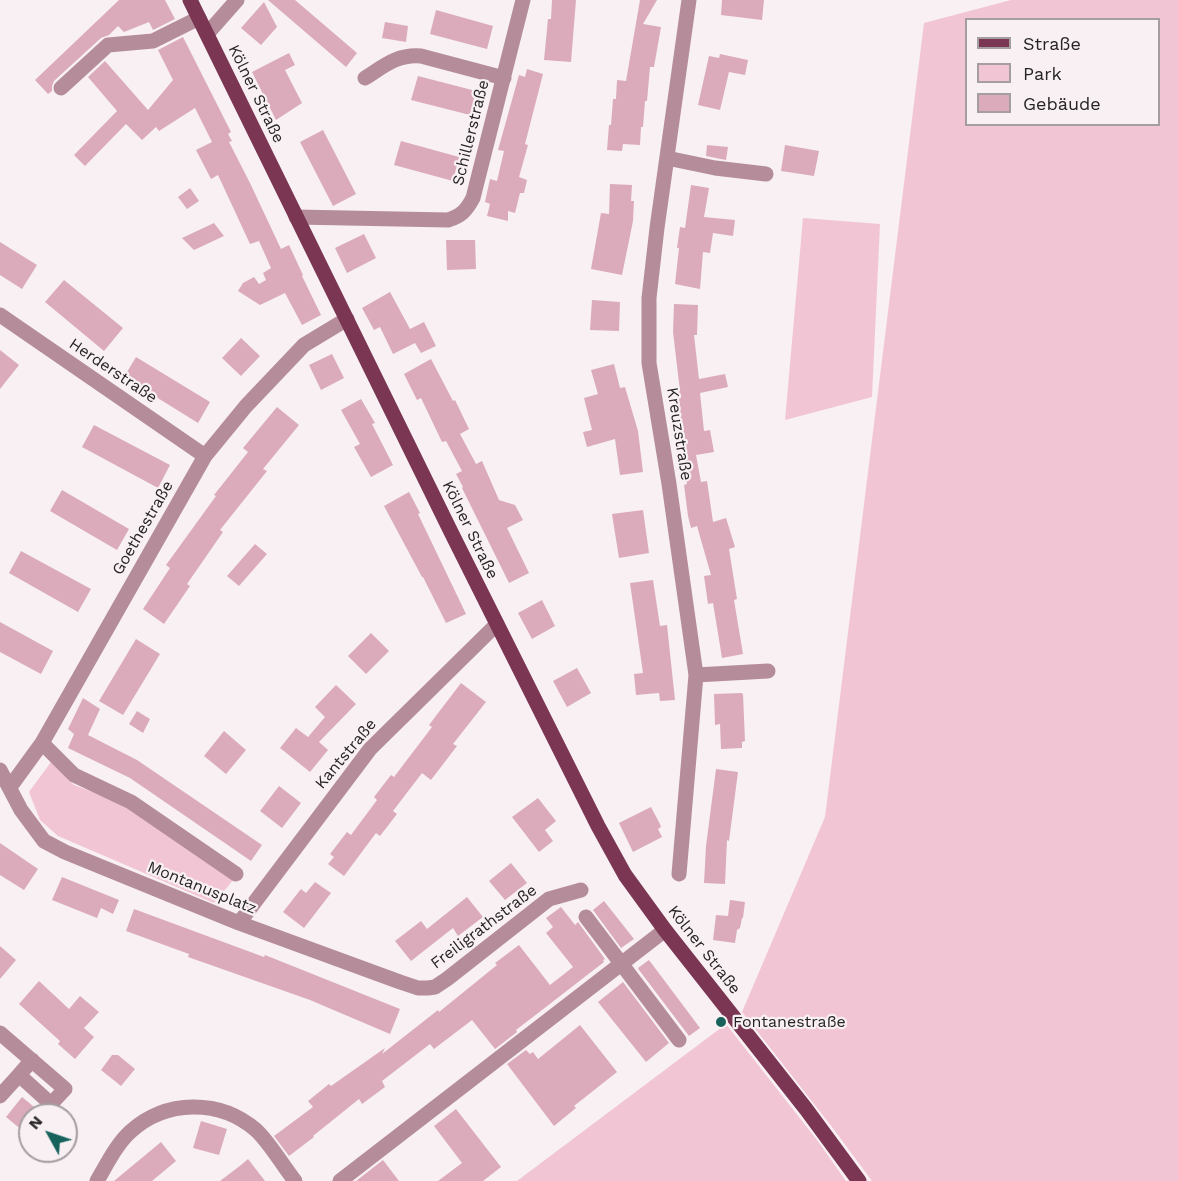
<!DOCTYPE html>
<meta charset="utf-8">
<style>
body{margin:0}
#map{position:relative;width:1178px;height:1181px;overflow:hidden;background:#f8f0f3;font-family:"Work Sans",sans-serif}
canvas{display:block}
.legend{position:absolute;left:965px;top:18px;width:195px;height:108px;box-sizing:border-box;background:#f8f0f3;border:2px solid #a49ea1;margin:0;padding:8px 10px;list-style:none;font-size:18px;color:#272425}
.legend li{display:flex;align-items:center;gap:12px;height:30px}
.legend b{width:30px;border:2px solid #a49ea1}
.north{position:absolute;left:18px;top:1103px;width:60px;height:60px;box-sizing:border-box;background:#f8f0f3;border:2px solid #a49ea1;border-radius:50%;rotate:310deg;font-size:16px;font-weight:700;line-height:24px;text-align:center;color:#272425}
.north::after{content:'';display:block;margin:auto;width:21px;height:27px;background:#17635c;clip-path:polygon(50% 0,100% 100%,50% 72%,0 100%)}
</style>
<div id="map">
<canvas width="1178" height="1181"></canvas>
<ul class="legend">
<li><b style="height:8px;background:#7b3653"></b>Straße</li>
<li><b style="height:16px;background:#f2c5d5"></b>Park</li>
<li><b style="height:16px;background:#dbabbc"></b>Gebäude</li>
</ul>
<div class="north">N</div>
</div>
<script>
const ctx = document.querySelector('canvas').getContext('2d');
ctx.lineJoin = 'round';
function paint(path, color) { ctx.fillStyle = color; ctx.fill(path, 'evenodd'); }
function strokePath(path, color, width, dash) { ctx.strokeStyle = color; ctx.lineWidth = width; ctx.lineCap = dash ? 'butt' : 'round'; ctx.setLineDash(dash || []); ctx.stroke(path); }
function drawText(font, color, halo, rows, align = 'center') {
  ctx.font = font + ' "Work Sans",sans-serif'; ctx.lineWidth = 4.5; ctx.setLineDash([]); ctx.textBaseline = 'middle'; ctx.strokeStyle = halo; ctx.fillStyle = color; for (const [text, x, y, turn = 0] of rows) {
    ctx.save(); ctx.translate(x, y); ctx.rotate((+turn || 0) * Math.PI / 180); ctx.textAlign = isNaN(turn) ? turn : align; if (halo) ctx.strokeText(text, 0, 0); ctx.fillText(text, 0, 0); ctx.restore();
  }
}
const green = new Path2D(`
 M1011 0H1178V1181H872L832 1127 742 1012 825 817 924 23ZM966 20H1158V124H966Z
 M803 218 880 224 872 397 785 420Z
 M51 762 74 785 112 799 129 808 234 879 214 903 58 836 40 820 29 792Z
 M726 1024 817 1140 846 1181H517Z`);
const building = new Path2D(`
 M119 0H165L175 19 153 30 149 22 124 32 118 26 109 35 101 38 54 81 52 86V91L48 94 35 80Z
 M268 0H295L357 53 346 67Z
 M552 0H576L571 62 544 60 548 19H551Z
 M640 0H657L643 24 661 27 654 67H650L647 101H645L643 127H641L640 145 623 144 622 151 607 150 609 125H611L613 99H616L617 80 626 81Z
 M722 0H764L762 20 721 15Z
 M264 2 277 27 261 45 241 28Z
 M436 10 493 26 487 49 430 34Z
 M385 22 408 26 406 42 382 38Z
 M183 37 231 132 228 134 232 141 229 142 250 183 281 249 289 245 303 275 302 276 321 315 302 325 285 293 260 305 238 291 243 283 254 277 259 284 266 280 263 273 271 268 259 241 250 244 218 175 211 179 196 150 212 142 195 108 159 131 156 127 142 140 126 124 85 166 74 155 117 111 88 77 105 61 148 110 173 80 158 50Z
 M289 53 295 65 285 70 302 103 276 120 252 72Z
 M720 54 748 60 745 75 729 72 720 110 698 105 709 56 719 58Z
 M527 69 543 74 525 144 528 145 519 177 527 180 524 193H520L515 213 508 211V221L487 216 490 204 485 202 490 179 497 181 504 151 498 150 519 75 525 77Z
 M418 76 476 91 470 115 411 100Z
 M323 130 356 194 333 206 300 142Z
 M401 141 459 157 453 181 394 165Z
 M707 145 728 147 726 160 706 156Z
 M785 145 819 151 814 176 781 171Z
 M610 184 632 185 631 201H634L633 221 622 275 591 269 601 213 609 214Z
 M691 185 709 188 704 217 735 220 733 236 713 233 710 253 703 252 700 289 675 284 679 248H677L680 227 685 228Z
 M190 188 199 201 187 209 178 197Z
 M214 223 224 236 194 250 182 238Z
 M364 234 376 258 347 273 335 248Z
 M446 240H475L476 269 447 270Z
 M0 242 37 265 22 289 0 275Z
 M64 280 123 328 104 351 45 302Z
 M390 292 410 329 424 322 436 346 421 353 415 343 393 354 380 327 374 330 362 308Z
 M592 300 620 302 619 331 590 330Z
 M674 304 698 305 697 335H694L699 379 725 374 728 387 700 393 704 431 710 430 714 452 696 455 701 482 707 481 713 522 726 518 735 547 729 549 737 599 734 600 743 654 722 658 713 603 708 604 704 576 711 575 697 526 691 528 688 516 684 485 687 484 681 457 686 456 679 415 676 392 680 391 673 332Z
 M241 338 260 356 241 376 222 358Z
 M0 350 19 365 0 389Z
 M332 354 344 378 321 390 309 365Z
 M136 357 210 402 198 423 124 377Z
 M431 359 453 401 455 400 469 429 460 434 476 464 482 461 499 500 515 505 523 520 507 528 529 573 509 583 462 488 463 487 456 474 462 471 446 441 442 442 421 398 417 400 404 374Z
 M614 364 620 388 625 387 638 431 643 472 620 475 615 439 587 447 583 432 592 430 584 398 598 394 591 370Z
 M361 399 375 423 372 424 393 465 371 477 354 447 360 444 341 410Z
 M277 407 299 425 263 469 267 471 220 530 223 532 187 584 190 586 164 624 143 609 170 568 166 565 216 496 214 495 248 452 243 448Z
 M94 425 170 465 158 488 82 447Z
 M62 490 129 529 117 550 50 511Z
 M409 492 420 513 418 514 466 614 446 623 423 577H422L384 506Z
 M643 510 649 553 619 558 612 514Z
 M255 544 267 554 239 586 227 576Z
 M21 551 91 589 78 612 9 573Z
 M653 580 660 626 667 625 675 700 660 701 659 693 636 695 634 674 643 673 630 583Z
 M542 600 555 626 532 639 518 613Z
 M0 622 53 651 41 674 0 652Z
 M371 633 389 651 366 674 348 656Z
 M136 639 160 654 123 715 99 701Z
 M577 668 591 693 567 707 553 681Z
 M461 683 486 702 453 744 457 746 431 780 422 773 393 811 397 814 380 836 376 833 344 876 328 864 334 857 330 854 347 832 351 835 377 800 374 797 391 775 394 777 432 727 429 725Z
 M336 685 356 704 319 742 328 750 310 772 280 748 296 728 308 737 325 717 315 707Z
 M741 693 743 694 745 741 742 742V748L721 749 720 724 715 725 714 694Z
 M83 698 100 709 88 735 137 760 262 845 251 861 130 778 68 748 74 734 68 729Z
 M137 711 150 719 143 733 129 724Z
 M224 731 246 750 226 774 204 756Z
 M716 769 738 772 729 841 727 840 725 884 704 883 706 846Z
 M279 786 301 803 282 828 260 811Z
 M538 798 556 821 545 830 553 841 539 852 512 817Z
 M651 807 660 824 661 827 658 829 662 837 633 852 619 823Z
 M0 843 38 869 24 890 0 875Z
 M511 863 527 883 505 900 489 881Z
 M62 877 119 900 113 914 101 908 97 918 52 900Z
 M315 882 331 893 304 928 283 912 301 889 306 893Z
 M467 897 483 917 458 936 453 928 411 961 395 941 421 921 427 929Z
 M730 900 745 902 743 918H742L740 928 737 930 735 943 713 940 716 915 728 916Z
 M604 901 634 939 621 948 593 910Z
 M561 907 575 925 578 922 605 959 603 960 604 962 542 1010 516 1030 517 1032 495 1049 472 1020 434 1049 430 1044 382 1081 385 1087 362 1104 359 1099 313 1136 314 1137 289 1156 274 1136 313 1107 308 1101 329 1084 331 1086 385 1048 382 1054 438 1010 439 1012 497 965 495 963 519 945 550 985 573 967 546 933 553 927 546 918Z
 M134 909 264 957 265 955 400 1009 390 1034 310 1000 188 957 189 954 126 931Z
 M0 946 16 960 0 979Z
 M649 960 700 1028 689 1036 639 970 638 968Z
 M39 981 69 1009 80 996 99 1012 84 1028 94 1037 75 1059 58 1044 60 1041 19 1004Z
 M623 982 669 1043 646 1062 598 1002Z
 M580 1025 617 1072 574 1106 576 1108 554 1126 507 1064 526 1050 530 1054 533 1052 538 1059Z
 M112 1055H118L135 1069 121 1086 101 1070Z
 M22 1097 39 1111 36 1115H30V1122L23 1131 6 1117Z
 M456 1109 501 1167 483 1181H438L462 1163 434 1126Z
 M201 1121 227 1129 219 1155 193 1148Z
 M161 1142 176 1161 152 1181H114Z
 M248 1159 265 1181H220L241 1165Z
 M383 1160 399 1181H356Z`);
const minor = new Path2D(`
 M207 34 237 0
 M365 78C384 66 397 54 421 56L504 78
 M61 88 108 45 153 41 199 18
 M667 158 715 168 766 174
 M296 217 448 220C461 216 466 211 473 198L523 0
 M0 315 205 456
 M696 675 768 671
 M42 743 74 775 131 802 236 874
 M0 770 21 810 44 841 65 852 239 923 400 982 418 988H428L435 987 447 979 549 899 581 890
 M10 787 42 743 205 456 246 406 304 345 347 319
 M679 874 696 675 669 484 649 363V298L657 228 689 0
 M586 917 679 1040
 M239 923 370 749 497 624
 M0 1033 65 1089 51 1104 19 1075 32 1060
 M0 1096 19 1075
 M97 1181C107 1164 116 1145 130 1132 166 1099 220 1099 256 1130 270 1143 283 1166 295 1181
 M340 1181 665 930`);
const major = new Path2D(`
 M190 0 451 532 598 826 625 875 665 930 806 1109 859 1181`);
const markers = [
 [721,1022,6,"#17635c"]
];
const streetNames = [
 ["Kölner Straße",256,94,64],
 ["Schillerstraße",471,133,-76],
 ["Herderstraße",113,371,34],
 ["Kreuzstraße",679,434,81],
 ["Goethestraße",143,528,-60],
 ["Kölner Straße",470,530,64],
 ["Kantstraße",346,754,-50],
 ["Montanusplatz",202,888,22],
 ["Freiligrathstraße",484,927,-37],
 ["Kölner Straße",704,950,52]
];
const poiNames = [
 ["Fontanestraße",733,1022]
];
paint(green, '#f2c5d5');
paint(building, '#dbabbc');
strokePath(minor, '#b58c9a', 15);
strokePath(major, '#7b3653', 15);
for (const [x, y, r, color] of markers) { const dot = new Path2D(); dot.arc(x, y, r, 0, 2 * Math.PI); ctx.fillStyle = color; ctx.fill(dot); strokePath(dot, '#f8f0f3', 2); }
drawText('16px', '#272425', '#f8f0f3', streetNames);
drawText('16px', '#272425', '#f8f0f3', poiNames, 'left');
</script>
